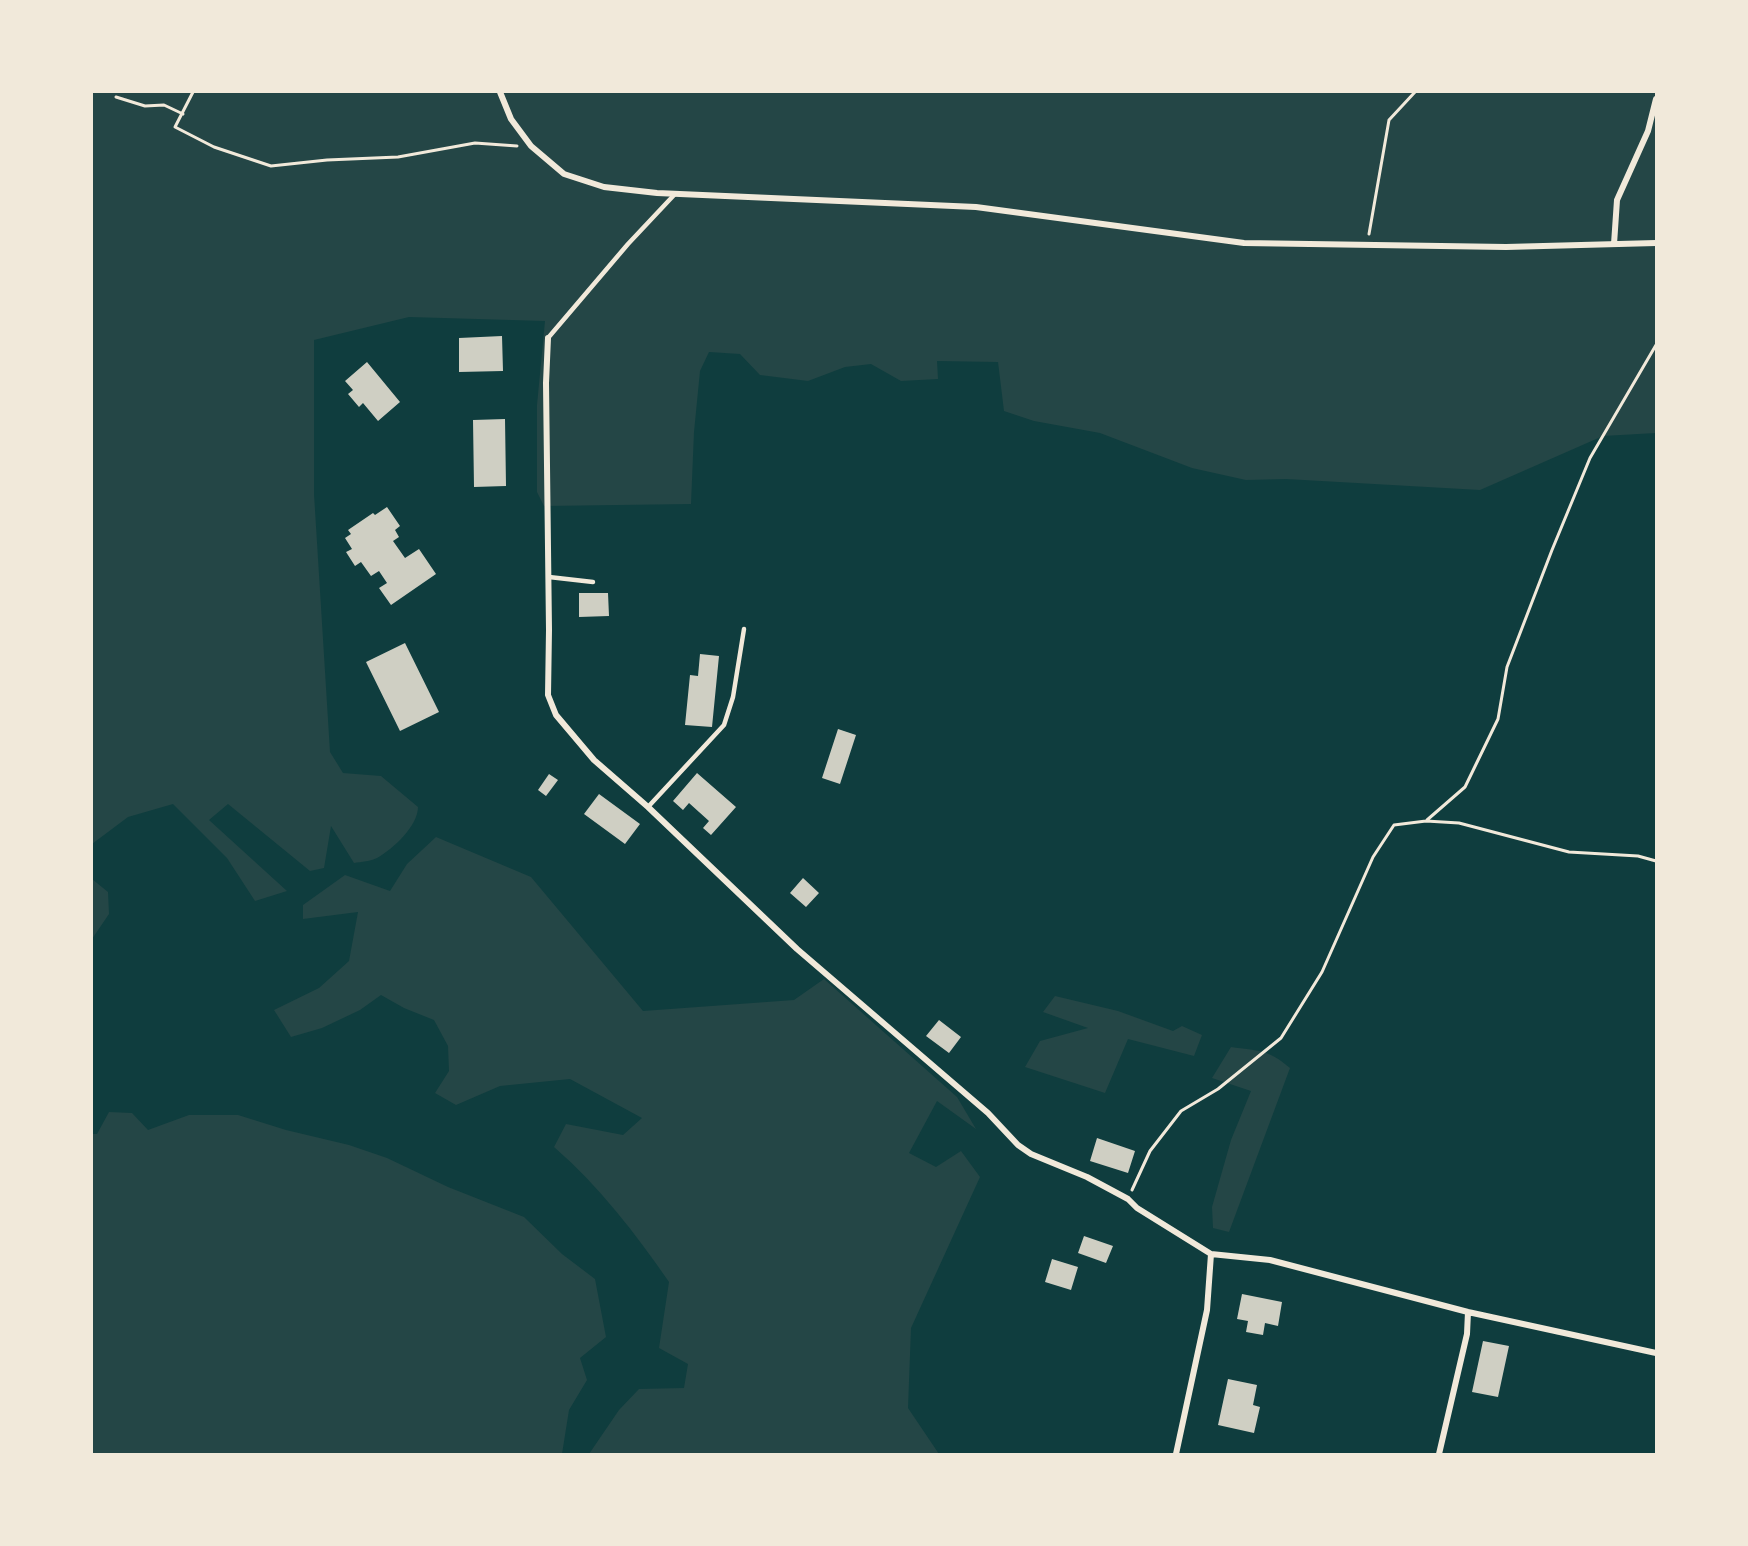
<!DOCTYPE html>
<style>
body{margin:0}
#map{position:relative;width:1748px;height:1546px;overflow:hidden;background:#0f3d3e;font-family:"Fira Sans Condensed",sans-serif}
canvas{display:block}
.frame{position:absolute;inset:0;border:93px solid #f1e9da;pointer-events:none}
</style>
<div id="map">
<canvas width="1748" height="1546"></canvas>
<div class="frame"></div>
</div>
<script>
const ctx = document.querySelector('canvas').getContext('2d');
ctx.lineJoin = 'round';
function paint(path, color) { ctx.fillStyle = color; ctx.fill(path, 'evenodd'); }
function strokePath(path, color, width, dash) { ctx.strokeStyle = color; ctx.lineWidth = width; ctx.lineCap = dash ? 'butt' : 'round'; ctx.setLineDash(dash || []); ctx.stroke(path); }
const green = new Path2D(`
 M92 92H1656V433L1603 436 1480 490 1286 479 1246 480 1192 468 1100 433 1034 421 1004 411 998 362 937 361 938 379 901 381 871 364 845 367 808 381 760 375 740 354 709 352 700 371 694 432 691 504 544 506 537 492V405L545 321 409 317 314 340V494L330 752 343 773 381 776 418 807C418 826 393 849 377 858 371 861 361 862 354 863L331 826 324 868 310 871 228 804 209 820 287 891 255 901 227 858 173 804 128 817 92 844Z
 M436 837 531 877 643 1011 794 1000 824 979 957 1097 976 1129 937 1101 909 1153 936 1167 961 1151 980 1177 911 1328 908 1408 939 1454H589L619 1410 639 1389 684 1388 688 1364 659 1348 669 1282C636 1234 599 1186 554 1147L566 1124 623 1135 642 1118 570 1079 500 1086 456 1105 435 1093 449 1071 448 1046 434 1020 404 1008 381 995 360 1010 322 1028 291 1037 274 1010 319 988 349 961 358 912 303 919V905L345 875 390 891 407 864Z
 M92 879 108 892 109 914 92 939Z
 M1055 996 1118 1011 1173 1031 1182 1026 1202 1035 1194 1056 1128 1039 1105 1093 1025 1067 1040 1041 1088 1028 1043 1012Z
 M1231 1047C1258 1051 1268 1049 1290 1068L1229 1232 1213 1228 1212 1207 1231 1140 1251 1091 1212 1078Z
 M109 1112 132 1113 148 1130 189 1115H238L286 1130 349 1145 387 1158 448 1187 524 1217 562 1254 595 1279 606 1337 580 1358 587 1380 569 1410 562 1454H92V1134H97Z`);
const building = new Path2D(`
 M502 336 503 371 459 372V338Z
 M367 362 400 402 378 421 363 403 359 407 348 394 353 390 345 381Z
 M505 419 506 486 474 487 473 420Z
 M387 507 400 526 395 530 399 537 393 541 405 558 419 549 436 574 391 605 379 588 387 583 379 571 371 576 361 562 355 566 346 552 352 549 345 538 351 534 348 530 373 513 375 515Z
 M579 593H608L609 616 579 617Z
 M405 643 439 712 400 731 366 662Z
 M700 654 719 656 712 727 685 725 690 675 698 676Z
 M838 729 856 735 840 784 822 778Z
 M697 773 736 807 711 835 703 828 709 821 689 803 683 810 673 801Z
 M549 774 558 780 546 796 538 790Z
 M599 794 640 824 625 844 584 814Z
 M803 878 819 893 806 907 790 893Z
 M939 1020 961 1037 949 1053 926 1036Z
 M1097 1138 1135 1151 1128 1173 1090 1161Z
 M1084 1236 1113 1246 1106 1263 1078 1253Z
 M1052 1259 1078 1267 1071 1290 1045 1282Z
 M1242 1294 1282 1302 1278 1326 1265 1323 1263 1335 1246 1332 1248 1321 1237 1319Z
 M1483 1341 1509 1346 1498 1397 1472 1392Z
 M1228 1379 1257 1385 1253 1405 1260 1407 1254 1433 1218 1425Z`);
const path = new Path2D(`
 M193 92 175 127 214 147 271 166 327 160 398 157 475 143 517 146
 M116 97 145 106 164 105 183 114
 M1369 234 1389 120 1415 92
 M1427 820 1465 787 1498 719 1507 667 1552 550 1590 458 1656 345
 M1132 1190 1150 1151 1181 1111 1218 1089 1281 1038 1322 972 1373 857 1394 825 1426 821 1459 823 1569 852 1638 856 1656 861`);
const service = new Path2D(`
 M548 338 628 244 675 194
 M549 577 593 582
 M648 807 724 725 733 697 744 629`);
const minor = new Path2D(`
 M500 92 511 119 531 146 564 174 604 187 657 193 976 207 1244 243 1506 247 1656 243
 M1614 244 1617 200 1648 131 1656 99
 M548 338 546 383 549 630 548 695 556 715 594 760 648 807 797 949 988 1113 1018 1145 1031 1154 1087 1177 1128 1199 1137 1208 1211 1254 1270 1260 1468 1312 1656 1353
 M1176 1454 1207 1310 1211 1254
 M1439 1454 1467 1334 1468 1312`);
paint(green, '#244646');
paint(building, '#cfcfc3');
strokePath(path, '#f1e9da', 3);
strokePath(service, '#f1e9da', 4.5);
strokePath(minor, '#f1e9da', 6);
</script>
